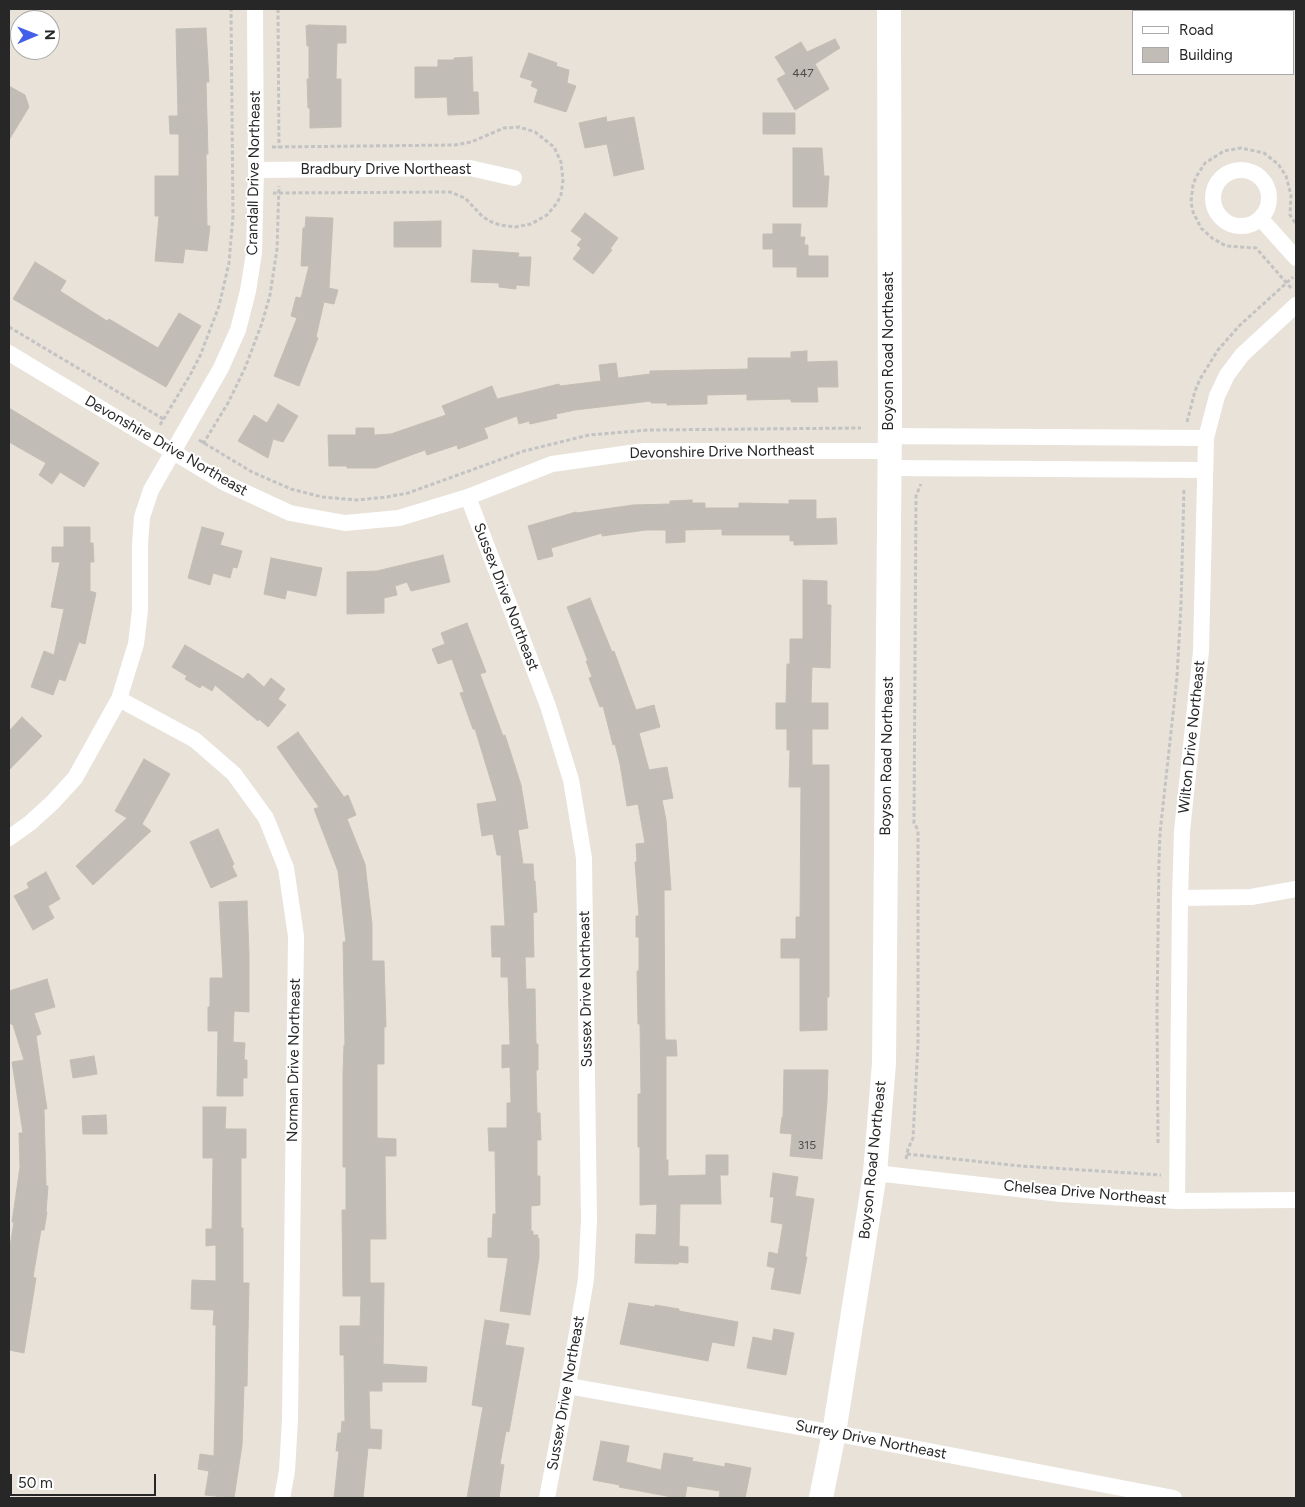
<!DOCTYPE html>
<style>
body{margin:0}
#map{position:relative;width:1305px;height:1507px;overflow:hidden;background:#e8e2d9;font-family:Figtree,sans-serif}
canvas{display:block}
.frame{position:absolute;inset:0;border:10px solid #272727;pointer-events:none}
.legend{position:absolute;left:1132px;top:10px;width:162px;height:65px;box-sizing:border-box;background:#fff;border:1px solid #a9a9a9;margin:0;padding:6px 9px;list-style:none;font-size:15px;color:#272727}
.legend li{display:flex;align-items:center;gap:10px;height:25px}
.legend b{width:25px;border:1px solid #a9a9a9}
.north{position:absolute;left:10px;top:10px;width:50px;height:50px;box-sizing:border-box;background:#fff;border:1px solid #a9a9a9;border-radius:50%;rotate:89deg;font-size:14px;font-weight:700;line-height:20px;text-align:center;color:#272727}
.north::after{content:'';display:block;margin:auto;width:18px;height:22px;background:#4460ea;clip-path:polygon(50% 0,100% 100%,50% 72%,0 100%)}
.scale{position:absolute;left:10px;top:1474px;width:146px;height:22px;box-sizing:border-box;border:2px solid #272727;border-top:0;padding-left:6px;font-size:15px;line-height:18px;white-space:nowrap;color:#272727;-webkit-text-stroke:4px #fff;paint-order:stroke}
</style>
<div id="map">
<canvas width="1305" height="1507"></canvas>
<div class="frame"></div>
<ul class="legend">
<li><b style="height:6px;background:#fff"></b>Road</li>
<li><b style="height:14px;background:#c1bcb5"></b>Building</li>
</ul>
<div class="north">N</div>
<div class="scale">50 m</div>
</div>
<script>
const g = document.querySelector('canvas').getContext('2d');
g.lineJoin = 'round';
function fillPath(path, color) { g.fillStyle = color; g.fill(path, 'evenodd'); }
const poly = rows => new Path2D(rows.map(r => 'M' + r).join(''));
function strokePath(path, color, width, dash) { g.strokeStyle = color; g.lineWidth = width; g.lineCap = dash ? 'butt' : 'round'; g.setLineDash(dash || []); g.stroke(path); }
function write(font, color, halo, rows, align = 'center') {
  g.font = font + ' Figtree,sans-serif'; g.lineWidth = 4; g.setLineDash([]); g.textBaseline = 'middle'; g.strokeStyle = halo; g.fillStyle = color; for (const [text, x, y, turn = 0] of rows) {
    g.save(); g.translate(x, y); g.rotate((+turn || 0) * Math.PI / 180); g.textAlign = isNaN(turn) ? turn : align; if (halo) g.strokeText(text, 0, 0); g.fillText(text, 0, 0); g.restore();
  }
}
const building = poly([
 [309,25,346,26,346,43,337,43,336,79,341,79,341,127,310,128,310,108,308,108,307,79,309,79,309,46,307,46,306,26,309,25],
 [206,28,209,82,206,82,208,154,206,154,207,226,210,226,207,251,185,249,183,263,155,261,159,216,155,216,155,176,179,176,179,134,170,134,169,116,178,116,176,29,206,28],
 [835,39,840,48,815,64,829,89,795,110,777,79,786,74,775,57,801,42,807,52,835,39],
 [529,53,557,63,556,66,569,70,567,83,576,86,566,112,534,102,538,89,531,86,533,81,520,77,529,53],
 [472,57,473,92,478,92,479,114,448,115,447,97,415,98,415,67,438,67,438,60,454,60,454,58,472,57],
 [9,86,25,95,29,107,9,140,9,86],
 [763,113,795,113,795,134,763,134,763,113],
 [606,117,607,122,634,117,644,169,614,176,607,144,585,148,579,123,606,117],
 [793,148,822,148,824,176,829,176,827,207,793,207,793,148],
 [585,213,618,238,610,249,612,250,593,274,573,259,581,248,577,245,582,239,571,231,585,213],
 [306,217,333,218,329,288,338,290,334,304,324,302,316,337,318,338,299,386,274,376,297,318,291,316,296,297,301,298,309,266,301,266,303,228,305,228,306,217],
 [441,221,441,247,394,247,394,222,441,221],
 [773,224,801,224,800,237,805,237,804,245,808,245,808,256,828,256,828,277,797,277,797,267,773,267,773,249,763,249,763,234,773,234,773,224],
 [473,250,519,253,518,257,531,257,529,286,516,285,516,289,499,287,499,283,471,282,473,250],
 [35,262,66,281,60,291,107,321,109,319,158,348,179,313,201,326,166,387,13,299,35,262],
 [807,351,807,362,837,361,838,387,817,387,818,402,791,402,791,399,747,400,747,394,707,395,707,404,667,405,667,403,651,403,651,401,575,410,556,414,557,418,530,424,529,421,519,424,517,416,484,428,488,438,458,449,457,445,427,455,425,450,376,468,347,468,347,466,329,466,328,435,356,435,356,428,374,428,374,435,391,434,446,415,442,406,492,386,497,399,559,384,560,386,601,381,599,365,616,363,618,378,650,374,650,371,748,369,748,358,791,358,791,352,807,351],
 [278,404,298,416,283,442,273,439,268,458,238,441,254,415,267,423,278,404],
 [9,408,99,463,84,487,60,472,52,484,39,475,46,463,9,442,9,408],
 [692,500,692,503,705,503,705,508,739,508,739,503,789,504,789,500,816,500,816,519,836,518,837,544,794,545,794,541,790,541,790,535,722,535,722,529,685,530,685,542,666,543,666,530,646,530,602,536,602,533,551,548,553,556,538,560,528,526,576,512,577,513,633,505,670,504,670,501,692,500],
 [64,527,90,527,90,543,93,543,94,562,90,562,90,591,96,593,85,644,79,642,65,681,59,679,53,695,31,687,44,651,54,655,64,609,51,607,60,562,52,562,52,547,64,547,64,527],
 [202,527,224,533,220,545,242,551,237,568,233,567,230,578,213,573,210,585,188,578,202,527],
 [443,555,450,582,411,591,407,582,395,586,397,595,384,598,384,613,347,614,347,572,377,571,443,555],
 [271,558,322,568,316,596,287,590,285,599,264,594,271,558],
 [803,580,827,581,827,605,831,605,830,668,812,667,811,703,828,703,828,729,812,729,812,765,829,765,829,997,827,997,827,1030,800,1031,800,958,781,958,781,939,796,939,796,917,800,917,801,787,789,787,790,750,787,750,787,729,776,729,776,703,786,703,787,664,790,664,790,639,803,639,803,580],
 [590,598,612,652,614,651,636,710,654,705,660,727,639,733,649,770,667,767,673,798,662,800,666,820,671,890,664,890,665,1038,666,1040,676,1040,677,1056,666,1056,666,1160,668,1160,668,1176,706,1175,706,1155,728,1155,728,1175,720,1175,721,1204,680,1204,679,1246,688,1247,688,1263,679,1262,678,1264,635,1263,636,1234,656,1235,657,1204,640,1205,640,1147,638,1147,638,1094,641,1094,640,1024,638,1024,637,971,639,971,639,937,636,937,636,916,639,916,635,862,637,862,636,844,645,843,638,804,627,806,620,764,615,744,613,745,603,706,600,707,589,678,592,677,586,661,588,661,567,607,590,598],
 [467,623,486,672,480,674,503,736,505,735,521,785,528,828,518,830,523,864,533,864,534,881,535,881,537,912,533,913,534,957,525,957,526,989,535,989,536,1044,538,1044,538,1070,536,1070,537,1113,540,1113,541,1140,537,1140,537,1176,540,1176,540,1205,531,1206,531,1231,533,1231,533,1235,538,1235,537,1238,539,1238,539,1257,530,1315,500,1311,508,1258,488,1257,488,1238,492,1238,493,1214,496,1214,495,1151,489,1151,488,1128,507,1128,507,1103,511,1103,510,1067,502,1068,502,1045,510,1045,508,977,501,977,501,957,492,957,491,926,505,926,501,855,497,855,493,834,482,836,477,804,497,801,475,729,473,729,460,693,464,692,452,659,438,664,432,649,445,644,441,633,467,623],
 [185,645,243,679,248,673,264,687,271,678,285,689,278,699,286,705,268,727,259,719,258,721,215,685,212,691,202,685,200,688,185,679,187,676,172,667,185,645],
 [22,717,42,736,9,770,9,731,22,717],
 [298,732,344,797,348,795,356,815,347,819,365,864,372,924,372,961,384,961,386,1027,384,1027,384,1064,377,1064,377,1138,396,1139,396,1156,385,1156,386,1239,370,1239,370,1283,384,1283,383,1364,427,1367,426,1382,382,1382,382,1391,369,1391,370,1429,382,1430,381,1449,368,1448,363,1498,334,1498,339,1451,336,1451,338,1433,341,1433,342,1421,345,1422,344,1355,340,1355,340,1326,360,1326,361,1296,343,1296,342,1210,346,1210,346,1167,343,1167,343,1072,344,1045,345,1045,343,942,346,942,338,871,314,809,319,807,277,747,298,732],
 [144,759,170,774,142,824,151,831,93,885,76,866,127,818,115,811,144,759],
 [218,829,234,864,232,866,237,876,211,888,190,842,218,829],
 [46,872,60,899,48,906,54,918,33,930,14,896,29,888,27,883,46,872],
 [247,901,249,954,249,1012,234,1011,233,1042,245,1043,244,1060,247,1060,247,1078,243,1078,243,1096,217,1096,218,1031,208,1031,208,1007,210,1007,210,978,223,978,219,902,247,901],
 [47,979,55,1007,34,1013,41,1034,36,1036,47,1109,44,1109,46,1186,48,1186,46,1212,47,1212,44,1230,41,1230,33,1277,36,1278,24,1353,9,1350,9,1252,14,1222,12,1222,20,1167,19,1133,23,1133,12,1062,24,1060,13,1025,9,1023,9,991,47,979],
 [94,1056,97,1074,73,1078,70,1060,94,1056],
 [784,1070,828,1070,827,1101,822,1159,790,1156,792,1134,780,1133,782,1117,783,1117,784,1070],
 [203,1107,226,1107,225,1129,246,1129,246,1158,241,1158,241,1228,243,1228,243,1283,249,1283,247,1386,244,1386,242,1445,234,1498,205,1495,209,1471,198,1469,200,1454,214,1456,215,1406,216,1325,213,1325,214,1310,191,1309,192,1280,216,1281,216,1245,206,1246,206,1229,212,1229,213,1158,203,1158,203,1107],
 [106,1115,107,1134,83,1134,82,1116,106,1115],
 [773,1173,798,1177,795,1196,814,1199,805,1257,807,1257,800,1294,771,1289,775,1268,767,1266,769,1252,778,1254,783,1224,771,1222,774,1197,770,1197,773,1173],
 [629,1303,655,1307,655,1305,679,1309,679,1311,738,1322,734,1346,712,1342,708,1361,620,1344,629,1303],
 [485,1320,509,1324,505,1345,524,1348,509,1432,506,1431,500,1464,504,1465,499,1498,467,1498,483,1407,472,1405,485,1320],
 [774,1329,794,1333,786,1375,747,1368,753,1337,772,1341,774,1329],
 [601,1441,629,1446,626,1462,661,1470,664,1453,693,1458,692,1461,725,1467,725,1463,751,1468,745,1498,719,1498,720,1491,687,1486,685,1498,677,1498,619,1487,620,1485,593,1480,601,1441]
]);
fillPath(building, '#c1bcb5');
strokePath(building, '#c3beb3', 1);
strokePath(poly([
 [278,9,279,148],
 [272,147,455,145,471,142,504,128,519,127,535,132,554,147,561,162,563,180,561,195,557,203,547,215,531,224,515,227,500,225,489,221,482,216,465,198,450,192,273,193],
 [1291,288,1256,248,1226,246,1212,238,1201,228,1193,212,1191,202,1193,185,1196,177,1205,163,1224,151,1241,148,1264,153,1278,164,1286,176,1291,195,1290,215,1296,224],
 [9,327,165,420],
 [1187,422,1195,391,1200,379,1218,350,1239,326,1293,277],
 [160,425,189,377,200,356,219,306,229,263,233,216,231,9],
 [199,440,252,472,291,489,322,497,357,500,387,497,408,493,524,451,589,435,648,430,861,428],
 [203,444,228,403,245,368,262,323,270,295,277,249,279,186],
 [1158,1143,1157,1012,1159,860,1160,833,1177,677,1181,605,1184,488],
 [907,1154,1021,1166,1161,1175],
 [906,1159,908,1149,913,1138,918,1043,918,830,914,823,916,496,921,484]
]), '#c3c3c3', 3, [4, 2.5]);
strokePath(poly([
 '1213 198a28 28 0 1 1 56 0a28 28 0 1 1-56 0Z',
 [256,170,470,168,514,178],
 [1261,219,1296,258],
 [9,353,223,482,290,513,345,523,399,518,468,497,552,464,644,451,889,451],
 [889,436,1206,438],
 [889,468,1205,470],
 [468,497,548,706,571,780,584,858,589,1220,586,1279,568,1386,547,1498],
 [119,699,195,740,234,774,266,818,286,868,296,936,290,1419,287,1471,282,1498],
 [9,838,30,823,52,803,75,778,119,699,136,644,140,610,140,544,142,517,151,490,221,368,238,330,248,291,254,253,256,170,255,9],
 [1180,898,1251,897,1296,889],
 [875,1173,1061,1194,1177,1201,1296,1200],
 [1177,1201,1180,898,1182,831,1201,651,1206,438,1217,396,1227,375,1242,355,1296,305],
 [568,1386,834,1433,1174,1498]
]), '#fff', 16);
strokePath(poly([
 [821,1498,834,1433,875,1173,884,1063,890,420,889,9]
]), '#fff', 24);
write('12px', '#4e4c4a', null, [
 ["447",803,73],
 ["315",807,1145]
]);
write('15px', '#272727', '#fff', [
 ["Bradbury Drive Northeast",386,170],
 ["Crandall Drive Northeast",254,173,-89],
 ["Boyson Road Northeast",889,351,-90],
 ["Devonshire Drive Northeast",166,446,30],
 ["Devonshire Drive Northeast",722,452,-1],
 ["Sussex Drive Northeast",506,597,69],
 ["Wilton Drive Northeast",1192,737,-84],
 ["Boyson Road Northeast",887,756,-89],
 ["Sussex Drive Northeast",586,989,-91],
 ["Norman Drive Northeast",294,1060,-89],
 ["Boyson Road Northeast",873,1160,-84],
 ["Chelsea Drive Northeast",1085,1193,5],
 ["Sussex Drive Northeast",566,1393,-80],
 ["Surrey Drive Northeast",871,1440,11]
]);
</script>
